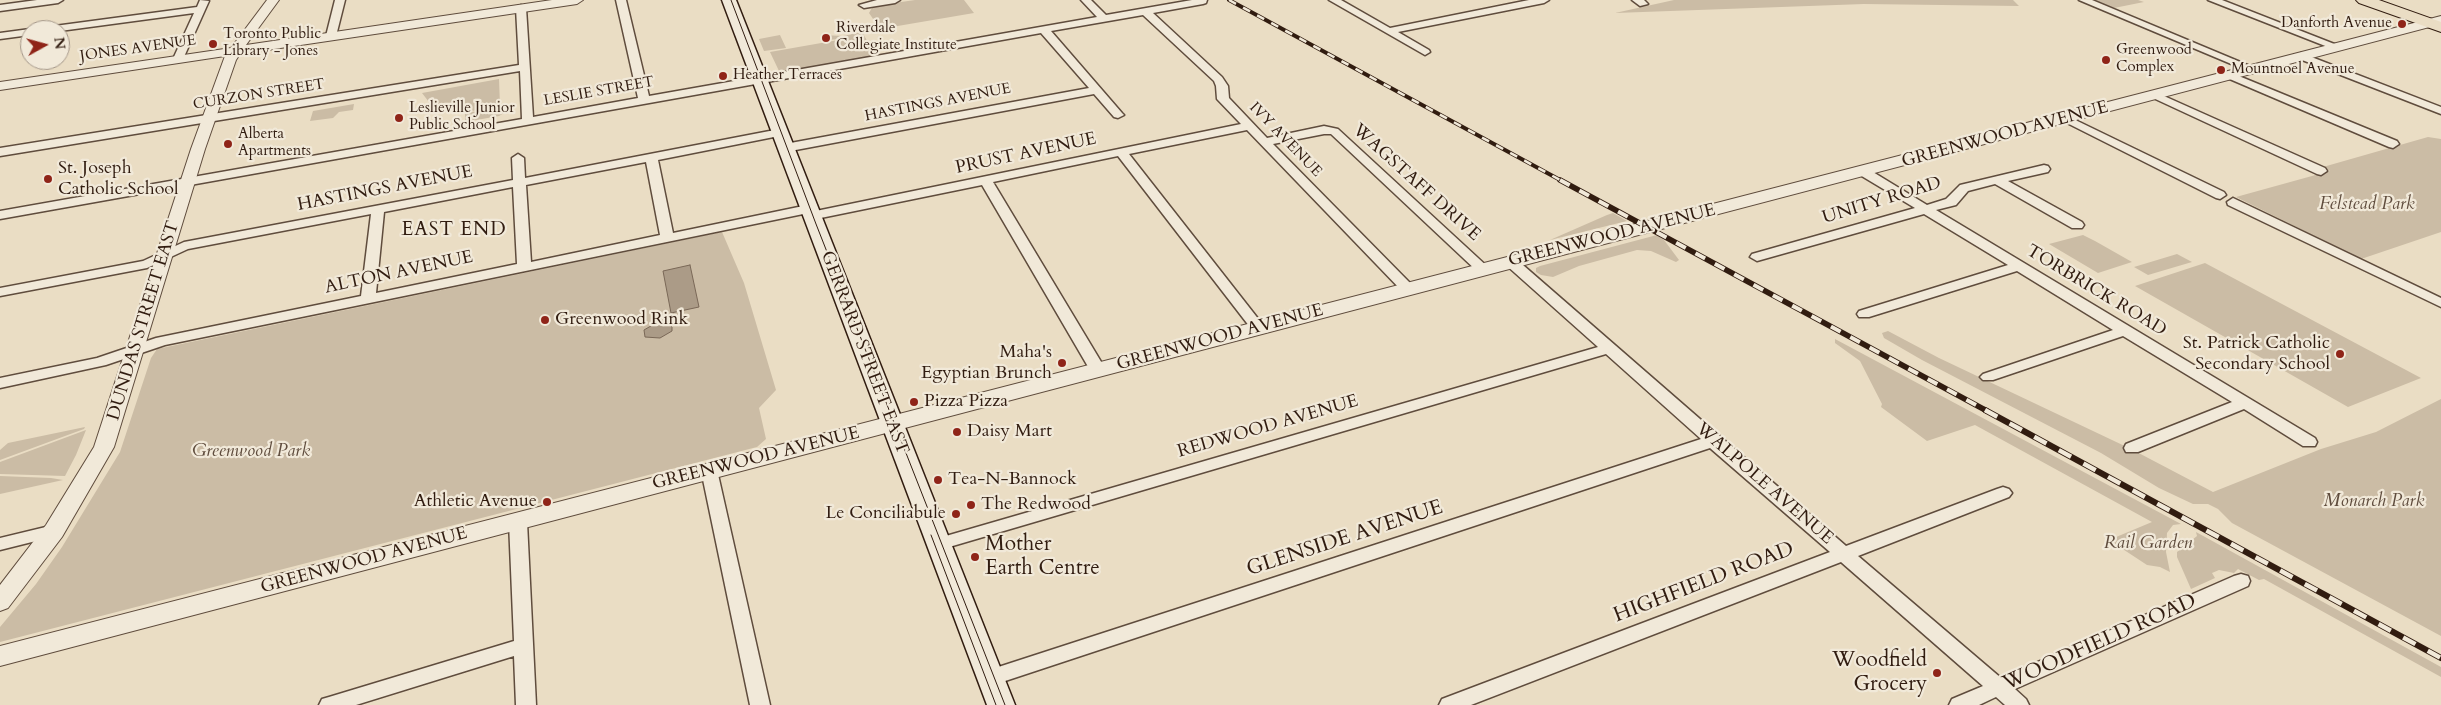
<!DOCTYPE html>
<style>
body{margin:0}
#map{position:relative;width:2441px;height:705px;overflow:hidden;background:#eaddc4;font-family:Cardo,serif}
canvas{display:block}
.north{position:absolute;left:20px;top:20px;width:50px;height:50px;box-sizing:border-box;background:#f1e9d9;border:1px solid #a49789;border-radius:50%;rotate:83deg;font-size:14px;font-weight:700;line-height:20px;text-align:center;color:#311c10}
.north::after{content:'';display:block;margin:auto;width:18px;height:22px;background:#8f2418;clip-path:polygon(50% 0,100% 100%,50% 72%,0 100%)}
</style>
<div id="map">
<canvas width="2441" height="705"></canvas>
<div class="north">N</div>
</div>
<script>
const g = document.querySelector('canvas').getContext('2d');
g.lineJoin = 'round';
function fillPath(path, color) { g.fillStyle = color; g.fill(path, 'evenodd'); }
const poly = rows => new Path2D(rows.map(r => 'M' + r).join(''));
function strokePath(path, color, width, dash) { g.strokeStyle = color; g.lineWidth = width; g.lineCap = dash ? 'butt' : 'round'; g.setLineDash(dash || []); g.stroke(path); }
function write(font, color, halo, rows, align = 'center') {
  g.font = font + ' Cardo,serif'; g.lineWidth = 4.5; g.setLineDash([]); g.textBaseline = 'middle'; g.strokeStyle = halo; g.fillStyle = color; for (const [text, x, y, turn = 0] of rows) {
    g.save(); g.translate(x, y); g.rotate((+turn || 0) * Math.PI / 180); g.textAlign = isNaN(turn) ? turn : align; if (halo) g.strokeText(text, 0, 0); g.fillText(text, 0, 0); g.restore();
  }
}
fillPath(poly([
 [915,0,964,0,974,13,880,29,869,13,873,6],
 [1674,0,2013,0,2019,6,1864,4,1615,13],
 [2094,0,2138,0,2144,2,2114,8],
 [862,32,875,54,874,56,777,74,779,71,770,52,844,39,824,40,822,35,843,36],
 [780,35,786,48,764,51,759,39],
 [499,79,500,106,461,113,432,106,422,93],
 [354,104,353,110,339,112,333,118,310,121,313,111],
 [497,108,503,109,504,113,499,116,465,122,465,113],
 [2428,137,2441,139,2441,232,2361,259,2236,197,2330,171,2323,167],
 [1613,213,1627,221,1550,240,1607,215],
 [722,232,744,283,776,390,759,408,766,439,757,447,0,642,0,627,36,584,62,547,120,452,151,358,157,349],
 [1657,235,1664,240,1679,260,1676,262,1651,251,1637,250,1579,266,1553,277,1541,275,1536,272,1536,268,1540,266],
 [2083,235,2095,241,2132,262,2098,273,2049,244],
 [2177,254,2192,262,2148,275,2134,267],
 [2205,263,2421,378,2348,407,2135,286],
 [1888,331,1939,358,2131,449,2213,492,2321,449,2376,432,2441,399,2441,636,2232,523,2218,509,2208,504,2193,504,2159,488,2101,453,1922,360,1884,338,1882,333],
 [1835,339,2181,524,2173,525,2167,533,2166,552,2170,572,2160,567,2147,565,2109,540,2152,522,1975,425,1927,441,1881,407,1882,404,1860,361,1835,343],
 [85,427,84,429,0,460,0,450,8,443],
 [86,430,76,455,65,476,0,474,0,462],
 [0,476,51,478,63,480,0,494],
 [2196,532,2441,667,2441,677,2264,579,2259,580,2238,569,2234,573,2219,570,2212,573,2215,578,2191,589,2177,557,2177,552,2197,536]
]), '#cbbca5');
const water = poly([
 [690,265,699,307,671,313,663,271,690,265],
 [656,323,668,323,672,327,672,331,660,338,645,337,644,330,656,323]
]);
fillPath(water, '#ab9b87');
strokePath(water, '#7a6857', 1);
const minor = poly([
 [37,0,63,0,58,3,0,11,0,5,37,0],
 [200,0,209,1,183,59,178,62,173,59,194,13,60,31,42,30,47,27,197,7,200,0],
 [335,0,345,0,336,36,331,39,326,36,335,0],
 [616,0,626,0,649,96,1097,17,1081,0,1091,0,1106,15,1192,0,1207,0,1206,3,1203,4,1153,13,1222,77,1228,86,1229,98,1267,138,1324,126,1338,129,1490,269,1483,273,1478,272,1331,134,1324,134,1273,144,1413,286,1415,289,1413,292,1403,292,1247,130,1129,154,1263,325,1265,328,1258,332,1253,331,1118,156,993,182,1106,370,1098,375,1090,370,982,185,811,220,805,216,811,212,1241,124,1217,99,1216,86,1214,81,1143,15,1051,31,1122,113,1124,115,1118,118,1114,117,1094,94,785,152,779,148,785,144,1089,88,1041,33,0,219,0,211,522,119,520,71,0,156,0,148,519,65,516,8,521,5,526,8,533,117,638,98,616,0],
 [877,0,900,0,895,3,864,8,859,5,877,0],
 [1329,0,1341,0,1390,28,1529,0,1549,0,1544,3,1398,32,1429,50,1430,52,1425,55,1329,0],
 [1632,0,1644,0,1648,4,1640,6,1632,0],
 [2079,0,2092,0,2257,69,2252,72,2248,71,2079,0],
 [2208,0,2222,0,2342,47,2337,50,2333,49,2208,0],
 [30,29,34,30,30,30,30,35,0,39,0,33,30,29],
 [2301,53,2441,107,2441,114,2297,58,2296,56,2301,53],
 [2229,72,2397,141,2399,144,2393,148,2389,147,2225,77,2224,75,2229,72],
 [2155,92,2325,168,2327,171,2321,175,2317,174,2151,97,2151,93,2155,92],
 [2065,115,2224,192,2226,195,2220,199,2216,198,2061,120,2061,116,2065,115],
 [780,129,784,131,786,133,784,135,658,160,673,233,808,205,813,206,814,209,813,212,165,345,106,365,0,388,0,378,97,358,156,338,361,296,371,214,188,249,147,268,0,296,0,288,143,261,184,242,513,180,512,158,518,154,524,158,525,178,780,129],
 [646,162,660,235,531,262,526,185,646,162],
 [513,187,517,264,376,293,384,212,513,187],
 [2044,165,2048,166,2050,169,2048,172,2008,181,2082,222,2084,225,2082,228,2072,228,1995,184,1968,191,1956,205,1936,210,2315,438,2317,442,2315,446,2303,446,2244,409,2138,452,2126,452,2124,448,2126,444,2232,402,2123,336,1993,380,1983,380,1980,377,1983,374,2113,330,2017,271,1869,317,1859,317,1857,314,1859,311,2008,265,1924,214,1757,261,1750,257,1752,254,1915,208,1860,175,1858,172,1860,169,1868,169,1927,205,1946,199,1960,185,2044,165],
 [2233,198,2441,298,2441,307,2228,205,2227,202,2233,198],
 [1511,258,1516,259,1846,546,1997,489,2003,487,2009,489,2012,493,2009,497,1858,556,2001,678,2234,576,2241,574,2248,576,2250,581,2248,586,2015,689,2026,699,2029,705,2005,705,1996,697,1979,705,1949,705,1952,699,1983,686,1841,562,1471,705,1439,705,1442,699,1830,552,1710,448,990,686,983,684,980,678,983,672,1701,439,1606,354,939,550,933,549,930,544,933,539,939,538,1598,347,1506,265,1504,262,1506,259,1511,258],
 [709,464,715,466,717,470,770,705,750,705,701,470,703,466,709,464],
 [518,516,524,518,527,522,536,705,516,705,514,656,356,705,319,705,322,699,329,697,514,641,509,522,512,518,518,516],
 [54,525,60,527,63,531,60,535,0,550,0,538,54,525]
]);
const tertiary = poly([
 [267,0,279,0,246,45,552,0,583,0,577,4,240,54,236,60,205,149,114,447,62,537,8,608,0,611,0,585,46,525,94,447,191,149,225,56,0,90,0,82,231,48,267,0],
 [2441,16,2441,24,0,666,0,646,2441,16]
]);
const secondary = poly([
 [722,0,736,0,1015,705,987,705,722,0]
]);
const primary = poly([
 [2356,0,2379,0,2441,22,2441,32,2359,3,2356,0]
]);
strokePath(minor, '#5f4c3d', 3);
strokePath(tertiary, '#5f4c3d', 2);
strokePath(secondary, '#311c10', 3);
strokePath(primary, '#311c10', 2);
fillPath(minor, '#f1e9d9');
fillPath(tertiary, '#f1e9d9');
fillPath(secondary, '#f1e9d9');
fillPath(primary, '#eaddc4');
strokePath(poly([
 [731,0,816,224,1005,705],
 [931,535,996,705]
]), '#311c10', 1);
const railFar2 = poly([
 [1229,0,1562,181]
]);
const railFar1 = poly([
 [1560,180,1987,411]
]);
const rail = poly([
 [1985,410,2441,658]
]);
strokePath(railFar2, '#311c10', 4);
strokePath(railFar1, '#311c10', 5.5);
strokePath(rail, '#311c10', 6);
strokePath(railFar2, '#f1e9d9', 2.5, [8]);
strokePath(railFar1, '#f1e9d9', 4, [11]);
strokePath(rail, '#f1e9d9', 4.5, [14]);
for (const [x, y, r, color] of [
 [2402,24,5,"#8f2418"],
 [826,38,5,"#8f2418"],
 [213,44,5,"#8f2418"],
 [2106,60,5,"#8f2418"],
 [2221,70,5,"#8f2418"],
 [723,76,5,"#8f2418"],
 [399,118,5,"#8f2418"],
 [228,144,5,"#8f2418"],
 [48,179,5,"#8f2418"],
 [545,320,5,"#8f2418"],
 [2340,354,5,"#8f2418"],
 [1062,363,5,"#8f2418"],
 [914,402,5,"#8f2418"],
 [957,432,5,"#8f2418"],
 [938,480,5,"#8f2418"],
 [547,502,5,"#8f2418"],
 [971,505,5,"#8f2418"],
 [956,514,5,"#8f2418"],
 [975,557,5,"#8f2418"],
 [1937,673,5,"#8f2418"]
]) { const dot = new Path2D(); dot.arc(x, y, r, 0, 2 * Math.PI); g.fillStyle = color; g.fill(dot); strokePath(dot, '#f1e9d9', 2); }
write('15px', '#311c10', '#f1e9d9', [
 ["Danforth Avenue",2392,24,"right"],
 ["Riverdale",836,29],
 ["Collegiate Institute",836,46],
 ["Toronto Public",223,35],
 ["Library - Jones",223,52],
 ["Greenwood",2116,51],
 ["Complex",2116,68],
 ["Mountnoel Avenue",2231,70],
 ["Heather Terraces",733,76],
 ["Leslieville Junior",409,109],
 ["Public School",409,126],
 ["Alberta",238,135],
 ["Apartments",238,152]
], 'left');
write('15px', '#311c10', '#f1e9d9', [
 ["JONES AVENUE",138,49,-8],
 ["LESLIE STREET",599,92,-10],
 ["CURZON STREET",259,95,-9],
 ["HASTINGS AVENUE",938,103,-11],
 ["IVY AVENUE",1285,140,46]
]);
write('18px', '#311c10', '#f1e9d9', [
 ["GREENWOOD AVENUE",2005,135,-15],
 ["PRUST AVENUE",1026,154,-12],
 ["WAGSTAFF DRIVE",1416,183,42],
 ["HASTINGS AVENUE",385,189,-11],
 ["UNITY ROAD",1882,201,-17],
 ["GREENWOOD AVENUE",1612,236,-14],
 ["ALTON AVENUE",399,273,-12],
 ["TORBRICK ROAD",2096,291,31],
 ["DUNDAS STREET EAST",144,321,-73],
 ["GREENWOOD AVENUE",1220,338,-15],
 ["GERRARD STREET EAST",864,353,69],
 ["REDWOOD AVENUE",1268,427,-16],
 ["GREENWOOD AVENUE",756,459,-14],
 ["WALPOLE AVENUE",1764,484,41],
 ["GREENWOOD AVENUE",364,561,-15]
]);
write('18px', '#311c10', '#f1e9d9', [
 ["St. Joseph",58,169],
 ["Catholic School",58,190],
 ["Greenwood Rink",555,320],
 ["St. Patrick Catholic",2330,344,"right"],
 ["Secondary School",2330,365,"right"],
 ["Maha's",1052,353,"right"],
 ["Egyptian Brunch",1052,374,"right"],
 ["Pizza Pizza",924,402],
 ["Daisy Mart",967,432],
 ["Tea-N-Bannock",948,480],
 ["Athletic Avenue",537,502,"right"],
 ["The Redwood",981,505],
 ["Le Conciliabule",946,514,"right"]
], 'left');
write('italic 18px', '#5f4c3d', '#f1e9d9', [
 ["Felstead Park",2367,205],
 ["Greenwood Park",251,452],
 ["Monarch Park",2374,502],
 ["Rail Garden",2148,544]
]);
g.letterSpacing = '1px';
write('19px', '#311c10', '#f1e9d9', [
 ["EAST END",454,231]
]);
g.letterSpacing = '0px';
write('21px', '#311c10', '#f1e9d9', [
 ["GLENSIDE AVENUE",1345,539,-18],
 ["HIGHFIELD ROAD",1704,583,-21],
 ["WOODFIELD ROAD",2100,643,-24]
]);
write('21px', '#311c10', '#f1e9d9', [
 ["Mother",985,545],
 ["Earth Centre",985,569],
 ["Woodfield",1927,661,"right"],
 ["Grocery",1927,685,"right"]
], 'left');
</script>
